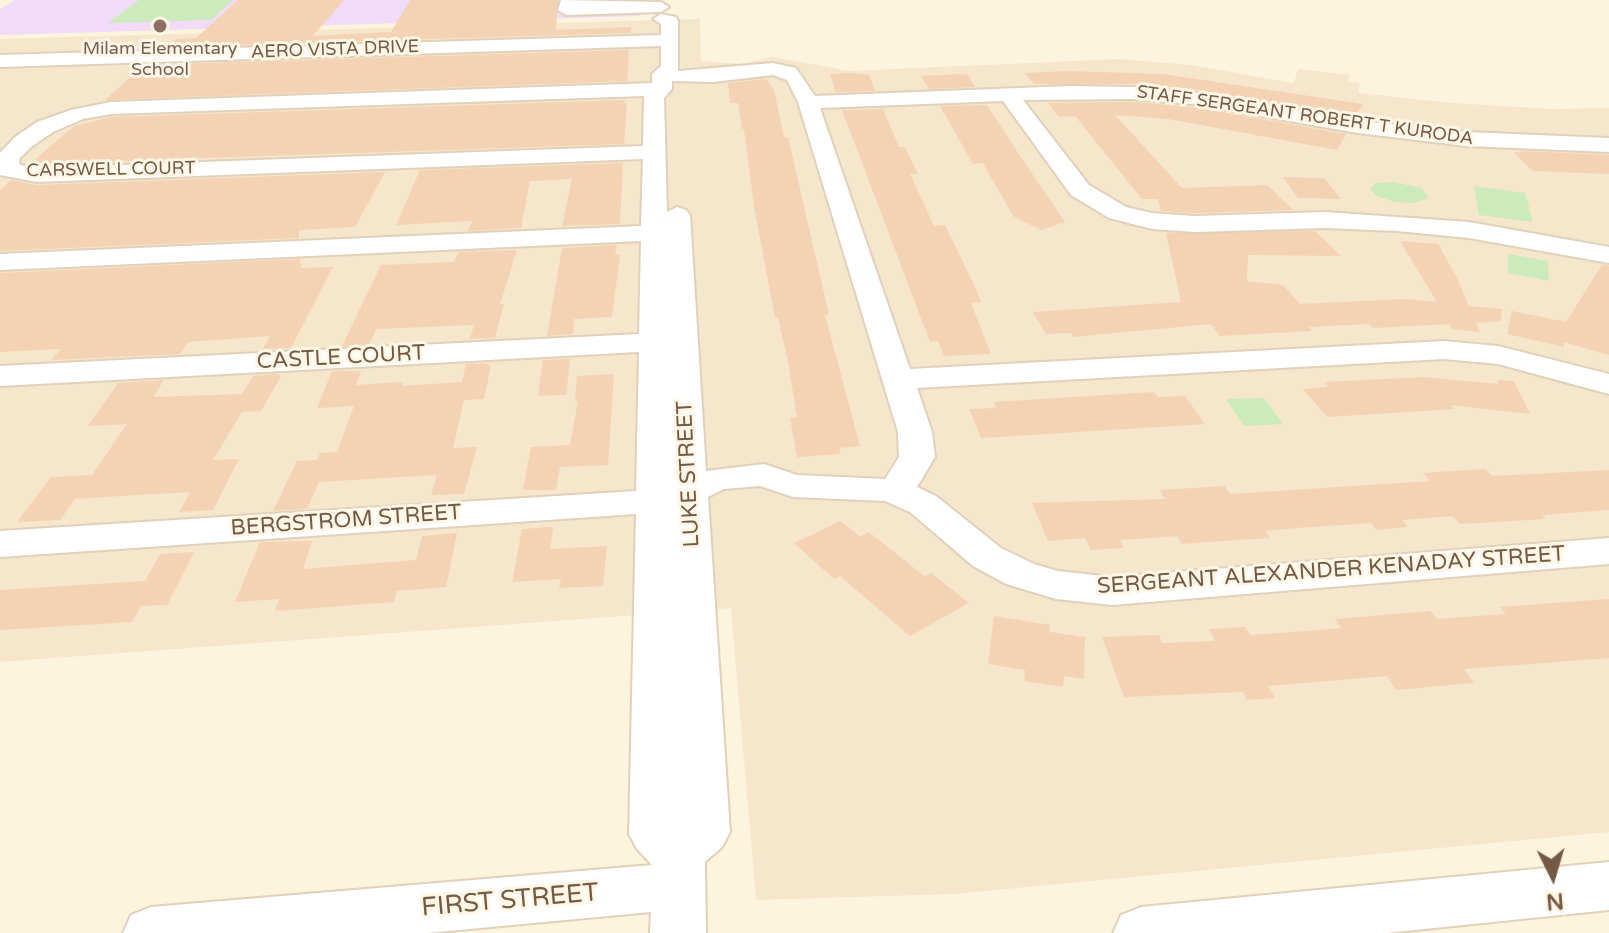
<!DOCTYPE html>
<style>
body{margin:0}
#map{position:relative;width:1609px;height:933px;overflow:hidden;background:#fdf4de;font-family:"Varela Round",sans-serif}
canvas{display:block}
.north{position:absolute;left:1513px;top:837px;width:80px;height:80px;-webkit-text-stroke:6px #fff7e5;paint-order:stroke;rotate:175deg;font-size:22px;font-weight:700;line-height:32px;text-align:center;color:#745a45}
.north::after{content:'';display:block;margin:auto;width:28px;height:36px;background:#745a45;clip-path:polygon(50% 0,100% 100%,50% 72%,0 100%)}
</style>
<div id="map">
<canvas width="1609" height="933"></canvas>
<div class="north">N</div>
</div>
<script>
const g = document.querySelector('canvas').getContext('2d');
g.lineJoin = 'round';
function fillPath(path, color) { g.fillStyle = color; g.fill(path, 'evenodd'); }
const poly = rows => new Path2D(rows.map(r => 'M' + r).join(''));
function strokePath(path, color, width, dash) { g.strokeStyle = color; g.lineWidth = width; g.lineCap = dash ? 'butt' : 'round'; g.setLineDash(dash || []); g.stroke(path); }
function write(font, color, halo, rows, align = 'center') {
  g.font = font + ' "Varela Round",sans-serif'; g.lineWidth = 6; g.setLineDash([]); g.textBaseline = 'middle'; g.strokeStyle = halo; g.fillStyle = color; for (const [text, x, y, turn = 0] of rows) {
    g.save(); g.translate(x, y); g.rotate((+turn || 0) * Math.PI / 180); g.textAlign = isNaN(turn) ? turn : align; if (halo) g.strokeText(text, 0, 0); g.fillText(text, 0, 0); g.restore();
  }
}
fillPath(poly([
 [700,19,701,61,742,64,772,57,850,71,1119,59,1191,65,1294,83,1298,69,1350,75,1348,81,1360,83,1358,93,1452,103,1553,109,1609,108,1609,832,953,894,756,900,731,608,0,662,0,39]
]), '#f5e6cc');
fillPath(poly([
 [15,0,640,0,639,16,0,35,0,9]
]), '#f1dbf9');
fillPath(poly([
 [139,0,233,0,211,20,108,23],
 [1393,182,1421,188,1429,198,1414,203,1395,202,1377,196,1370,189,1376,183],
 [1474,186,1525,193,1533,222,1479,215],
 [1508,254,1548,261,1549,281,1508,273],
 [1264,398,1283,424,1244,426,1226,399]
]), '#cbebbc');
fillPath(poly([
 [238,0,344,0,313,36,391,32,410,0,558,0,556,30,631,27,631,33,166,47,176,39,196,38],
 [629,50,627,81,105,100,144,65],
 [1067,71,1163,74,1363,104,1355,117,1193,89,1132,84,1034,84,1025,73],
 [851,73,869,75,875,91,836,92,830,74],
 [963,74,968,75,975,87,929,89,921,76],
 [766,79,774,90,784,137,788,137,829,315,825,315,860,446,839,448,841,454,797,457,790,418,797,417,788,362,778,318,775,318,754,206,744,129,742,129,738,103,730,103,728,83],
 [625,100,624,103,627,103,624,144,30,164,74,126,111,117],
 [1132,102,1192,107,1346,134,1337,150,1168,119,1115,115,1182,188,1267,185,1293,210,1195,213,1161,211,1158,199,1142,199,1075,116,1059,117,1048,103],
 [987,105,1020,156,1065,222,1041,230,1013,216,983,163,973,164,940,106],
 [883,109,899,147,905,147,918,174,910,174,934,226,945,225,975,287,981,302,971,303,991,354,944,356,938,341,930,342,842,110],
 [1523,151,1609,155,1609,174,1533,171,1514,153],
 [623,163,620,224,562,226,572,179,530,181,521,228,468,231,472,221,396,225,420,170],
 [385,172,355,227,299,230,299,238,0,251,0,190,11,180,37,185],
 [1283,177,1324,178,1341,199,1298,198],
 [1315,231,1341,256,1248,255,1247,281,1283,285,1300,304,1406,299,1437,302,1400,241,1438,244,1456,276,1469,306,1502,309,1501,321,1476,323,1480,332,1452,329,1450,324,1373,328,1369,324,1309,327,1312,331,1220,336,1211,324,1073,337,1071,333,1046,334,1033,312,1181,302,1166,233],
 [617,245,615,255,620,255,612,317,574,319,573,334,547,336,562,248],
 [517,250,500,304,504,304,495,338,470,339,474,325,376,329,369,345,342,346,381,265,454,262,459,252],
 [300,259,301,268,333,267,291,348,263,349,270,336,188,342,180,354,51,360,61,349,0,352,0,273],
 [1602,265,1609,266,1609,355,1564,342,1564,347,1507,334,1512,311,1566,322],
 [570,359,566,395,538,396,543,360],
 [489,363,488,366,491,366,484,399,464,400,453,448,477,447,464,494,431,495,437,475,319,482,307,509,273,511,297,461,317,460,320,453,337,452,354,406,317,408,332,371,361,371,356,385,403,382,402,386,462,382,466,364],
 [277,374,281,376,261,411,242,412,213,460,239,459,213,510,179,512,190,492,121,496,75,499,60,520,17,522,51,477,92,475,127,424,88,426,118,383,164,380,153,397,242,394,253,376],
 [614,374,608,465,560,467,556,490,523,490,531,447,570,445,578,401,575,401,577,376],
 [1423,377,1498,384,1498,380,1514,381,1530,414,1450,405,1455,409,1327,417,1303,389,1329,387,1324,382],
 [1154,392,1158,397,1185,396,1205,424,981,438,969,409,996,408,994,402],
 [1485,469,1493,476,1609,470,1609,510,1542,515,1546,519,1460,524,1453,516,1402,520,1408,527,1376,530,1371,523,1296,528,1265,531,1270,538,1236,540,1182,544,1177,536,1120,540,1124,548,1091,550,1085,538,1048,541,1032,503,1165,499,1160,490,1225,486,1230,494,1430,481,1423,473],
 [841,521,860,537,869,532,924,576,931,573,969,603,910,636,840,576,834,579,794,543],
 [550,527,553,528,550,549,607,546,603,586,559,588,561,579,512,582,522,529],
 [457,533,446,587,397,591,394,602,275,611,279,599,235,602,260,542,312,541,303,569,416,560,422,536],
 [194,552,167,605,141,606,132,622,0,630,0,590,145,581,160,554],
 [1609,599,1609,658,1464,669,1474,683,1396,690,1387,676,1268,686,1275,698,1247,700,1243,692,1124,697,1102,637,1159,635,1162,643,1215,641,1209,629,1245,627,1250,635,1308,631,1341,628,1335,619,1430,611,1437,619,1506,614,1500,607],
 [994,616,1050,625,1050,632,1085,637,1084,679,1064,676,1063,687,1024,681,1025,670,988,664]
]), '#f4d3b4');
const minor = poly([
 [561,0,661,2,669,7,661,12,566,15,558,10,561,0],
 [661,14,676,17,678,21,678,71,773,63,796,68,815,96,1070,86,1132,87,1192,92,1358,121,1467,132,1609,138,1609,152,1467,146,1358,133,1192,104,1132,99,1023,100,1089,185,1126,207,1152,213,1195,216,1325,212,1469,222,1609,247,1609,263,1469,238,1397,231,1325,228,1195,232,1152,229,1109,218,1071,195,1003,101,820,108,910,369,1444,341,1498,346,1609,374,1609,394,1498,364,1444,359,917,388,932,432,935,457,917,487,936,496,1001,548,1034,564,1058,571,1112,577,1609,538,1609,564,1112,605,1056,599,1006,584,973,566,910,512,885,501,793,497,760,486,724,489,708,497,730,832,722,847,705,862,706,933,650,933,651,912,427,933,123,933,131,915,151,907,652,865,637,849,629,834,636,514,0,557,0,531,636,491,639,352,0,386,0,366,639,334,641,241,0,270,0,254,641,226,643,159,37,182,0,175,0,153,15,137,37,122,71,110,111,102,652,83,652,74,661,66,661,46,0,67,0,55,661,35,661,24,653,19,661,14],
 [773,75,787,80,798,102,898,432,899,457,885,479,797,475,764,464,706,471,690,215,686,210,677,207,667,212,664,98,672,89,672,81,713,82,773,75],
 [644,96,643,146,37,168,20,165,19,159,31,147,53,132,83,119,111,114,644,96],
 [1609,862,1609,910,1386,933,1113,933,1121,915,1141,907,1609,862]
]);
strokePath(minor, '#e1d0ba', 4);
fillPath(minor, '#fff');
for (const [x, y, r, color] of [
 [160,26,8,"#8d6e63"]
]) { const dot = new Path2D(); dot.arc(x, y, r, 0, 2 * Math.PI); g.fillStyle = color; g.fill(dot); strokePath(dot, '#fff7e5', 3); }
write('18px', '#785e54', '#fff7e5', [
 ["Milam Elementary",160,49],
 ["School",160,70]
]);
write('18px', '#745a45', '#fff7e5', [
 ["AERO VISTA DRIVE",335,50,-2],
 ["STAFF SERGEANT ROBERT T KURODA",1305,116,8],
 ["CARSWELL COURT",111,170,-1]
]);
write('22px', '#745a45', '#fff7e5', [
 ["CASTLE COURT",341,358,-3],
 ["LUKE STREET",689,474,-93],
 ["BERGSTROM STREET",346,521,-4],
 ["SERGEANT ALEXANDER KENADAY STREET",1331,571,-4]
]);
write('26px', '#745a45', '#fff7e5', [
 ["FIRST STREET",510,901,-5]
]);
</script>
